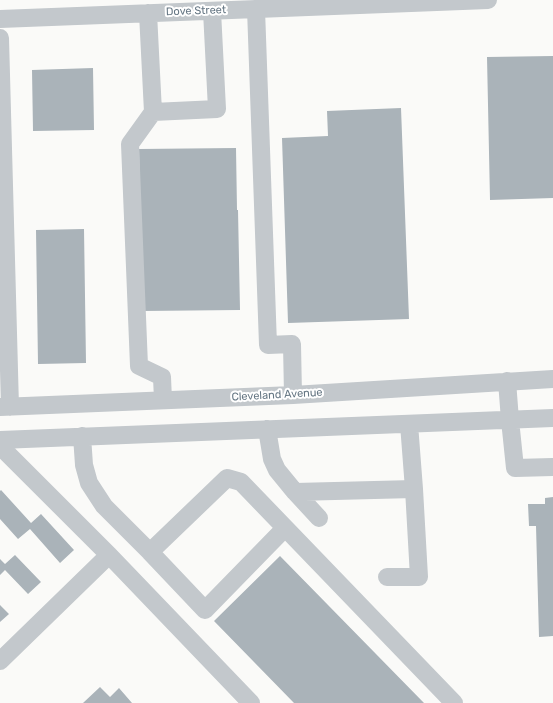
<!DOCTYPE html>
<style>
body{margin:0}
canvas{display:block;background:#fafaf8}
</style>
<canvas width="553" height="703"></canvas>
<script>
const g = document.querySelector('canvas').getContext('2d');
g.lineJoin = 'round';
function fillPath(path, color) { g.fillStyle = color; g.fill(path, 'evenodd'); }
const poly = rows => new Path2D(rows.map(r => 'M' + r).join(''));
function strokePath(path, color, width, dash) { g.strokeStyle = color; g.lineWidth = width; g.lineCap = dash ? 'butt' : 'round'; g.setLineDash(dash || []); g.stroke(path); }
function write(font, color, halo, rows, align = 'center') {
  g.font = font + ' Rubik,sans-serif'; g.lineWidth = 4; g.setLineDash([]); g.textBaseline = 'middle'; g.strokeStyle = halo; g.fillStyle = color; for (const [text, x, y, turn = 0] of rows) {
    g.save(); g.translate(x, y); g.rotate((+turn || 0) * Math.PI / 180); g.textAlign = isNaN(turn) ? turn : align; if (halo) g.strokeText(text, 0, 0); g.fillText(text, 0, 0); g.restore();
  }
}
fillPath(poly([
 [553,56,553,198,490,200,487,57],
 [93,68,94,130,33,131,32,70],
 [401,108,409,319,288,323,282,138,328,136,327,111],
 [236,148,237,210,238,210,240,310,142,311,139,149],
 [84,229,86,363,38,364,36,230],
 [1,490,31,523,41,514,74,550,60,563,30,529,18,539,0,519,0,491],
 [553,497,553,636,539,637,536,526,529,526,528,504,545,504,545,498],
 [15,555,41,582,28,594,5,570,0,575,0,559,5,564],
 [280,556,424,703,294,703,214,621],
 [0,605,9,614,0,622],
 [100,687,110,697,119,688,132,703,83,703]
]), '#aab3b9');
strokePath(poly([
 [256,9,268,345,292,344,293,395],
 [148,13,153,112,130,144,139,366,162,377,163,400],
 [0,19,488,0],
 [0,38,10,407],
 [153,112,217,109,212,11],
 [507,381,510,420,515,468,553,467],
 [0,407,293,395,553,379],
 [267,429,272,459,277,470,295,492,319,518],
 [82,436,84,465,89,483,104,506,150,552,227,478,241,482,454,703],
 [0,440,553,418],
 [0,446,109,555,251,703],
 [295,492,414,489,409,424],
 [150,552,205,610,285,528],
 [387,577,419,577,414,489],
 [0,661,109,555]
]), '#c3c8cc', 18);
write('11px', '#657683', '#fff', [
 ["Dove Street",196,11,-2],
 ["Cleveland Avenue",277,395,-3]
]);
</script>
